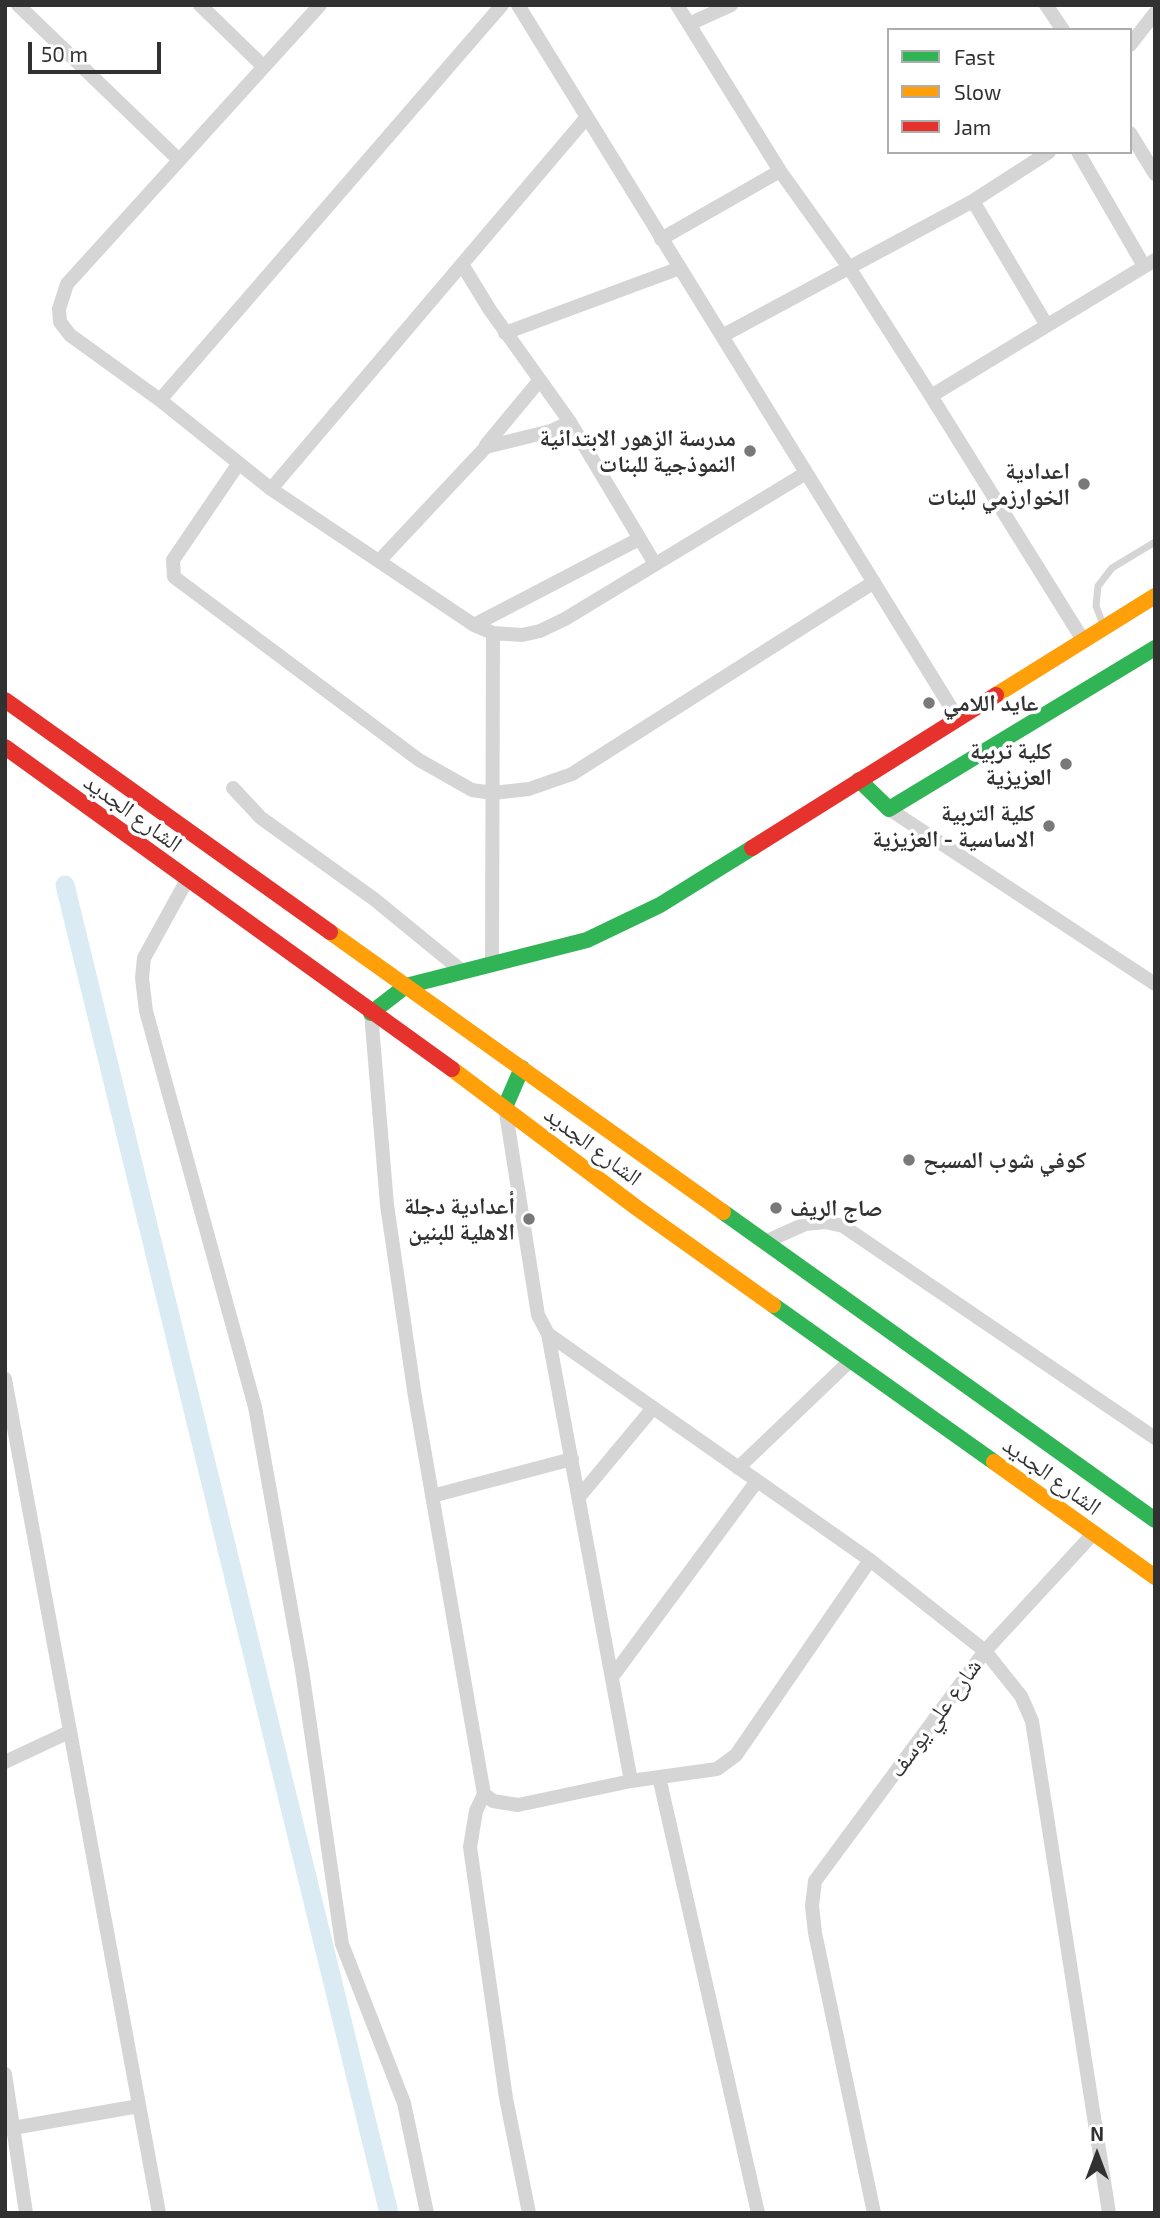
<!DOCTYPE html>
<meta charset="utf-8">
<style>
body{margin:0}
#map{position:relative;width:1160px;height:2218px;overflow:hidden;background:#fff;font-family:"Exo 2",sans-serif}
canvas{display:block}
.frame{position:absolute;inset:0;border:7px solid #313131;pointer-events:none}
.legend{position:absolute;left:887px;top:28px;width:245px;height:126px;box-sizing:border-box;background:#fff;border:2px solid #adadad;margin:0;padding:9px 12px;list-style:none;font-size:21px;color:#313131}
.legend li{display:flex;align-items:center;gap:14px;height:35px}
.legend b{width:35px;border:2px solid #adadad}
.north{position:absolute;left:1062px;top:2120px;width:70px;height:70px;-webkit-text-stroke:5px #fff;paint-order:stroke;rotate:0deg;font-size:19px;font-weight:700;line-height:28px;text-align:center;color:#313131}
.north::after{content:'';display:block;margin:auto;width:24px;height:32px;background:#313131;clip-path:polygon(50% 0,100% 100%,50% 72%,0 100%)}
.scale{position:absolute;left:28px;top:42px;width:133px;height:32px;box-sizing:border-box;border:4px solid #313131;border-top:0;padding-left:9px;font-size:21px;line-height:24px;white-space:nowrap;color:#313131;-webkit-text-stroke:5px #fff;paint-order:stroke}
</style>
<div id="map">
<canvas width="1160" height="2218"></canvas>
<div class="frame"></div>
<ul class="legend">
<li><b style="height:9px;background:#30b455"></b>Fast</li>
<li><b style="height:9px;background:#ff9f0a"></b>Slow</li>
<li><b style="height:9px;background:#e5322d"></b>Jam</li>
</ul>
<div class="north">N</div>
<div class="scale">50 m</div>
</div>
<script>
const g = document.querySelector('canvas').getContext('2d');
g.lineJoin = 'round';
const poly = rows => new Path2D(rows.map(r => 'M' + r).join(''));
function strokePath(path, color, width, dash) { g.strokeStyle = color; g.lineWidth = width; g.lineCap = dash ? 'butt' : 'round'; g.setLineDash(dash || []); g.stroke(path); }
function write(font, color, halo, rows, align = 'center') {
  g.font = font + ' "Exo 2","Noto Naskh Arabic",sans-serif'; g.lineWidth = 7; g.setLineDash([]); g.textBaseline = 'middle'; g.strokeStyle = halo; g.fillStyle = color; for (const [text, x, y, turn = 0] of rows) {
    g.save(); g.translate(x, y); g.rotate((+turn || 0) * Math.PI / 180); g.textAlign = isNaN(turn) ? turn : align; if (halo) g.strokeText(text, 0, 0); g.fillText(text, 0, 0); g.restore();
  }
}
strokePath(poly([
 [65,885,389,2213]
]), '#dbebf3', 19);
strokePath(poly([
 [1104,627,1096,606,1098,586,1112,568,1155,542]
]), '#d5d5d5', 7);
strokePath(poly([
 [18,5,179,160],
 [200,5,264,67],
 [320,5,67,284,59,309,60,322,70,335,160,400,502,5],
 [518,5,958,719],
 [677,5,780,171,848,266,931,396,1083,640],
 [1046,5,1063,30],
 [689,24,731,5],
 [1130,45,1155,13],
 [1130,133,1155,174],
 [1078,152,1144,266],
 [973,201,1046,324],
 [661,239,780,171],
 [463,266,490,310,570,422],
 [505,333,680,268],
 [722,336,973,201,1049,152],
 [931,396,1155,260],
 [160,400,271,489,474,625,493,633,522,635,540,631,565,619,806,473],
 [486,445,539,381],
 [239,463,173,560,174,577,419,760,472,790,493,793,529,789,572,774,874,582],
 [271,489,587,117],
 [379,561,486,447,551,431,570,422,655,564],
 [474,625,639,539],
 [233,788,261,818,374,899,462,971],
 [889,809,1155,984],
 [187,880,144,958,142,978,146,1011,255,1407,302,1670,342,1944,404,2103,427,2213],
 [492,965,493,633],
 [371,1013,387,1205,415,1397,484,1794,493,1801,518,1805,631,1781,717,1769,736,1755,870,1560,985,1651,1093,1534],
 [505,1107,538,1315,548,1334,870,1560],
 [765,1242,805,1224,825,1222,843,1226,1155,1438],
 [548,1334,631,1781],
 [5,1379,159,2213],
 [738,1468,851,1360],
 [432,1496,572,1459],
 [579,1497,653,1408],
 [612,1677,757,1481],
 [5,1762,69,1732],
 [659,1777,758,2213],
 [484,1794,476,1811,470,1847,506,2098,529,2213],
 [5,2074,26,2213],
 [7,2129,139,2106],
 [874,2213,815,1933,812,1906,815,1881,985,1651,1021,1696,1032,1721,1109,2213]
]), '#d5d5d5', 14);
strokePath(poly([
 [859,780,889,809,1155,648],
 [371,1013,406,986,587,940,660,905,752,848],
 [505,1107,522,1068],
 [723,1212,1155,1520],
 [773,1305,994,1462]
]), '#30b455', 16);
strokePath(poly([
 [996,695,1155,596],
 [330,932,723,1212],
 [452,1069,637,1208,773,1305],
 [994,1462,1155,1577]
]), '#ff9f0a', 16);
strokePath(poly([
 [5,700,330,932],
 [5,747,452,1069],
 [752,848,996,695]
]), '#e5322d', 16);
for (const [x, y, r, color] of [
 [750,451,7,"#797979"],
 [1084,484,7,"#797979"],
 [929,703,7,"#797979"],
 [1066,764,7,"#797979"],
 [1049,826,7,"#797979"],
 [909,1160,7,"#797979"],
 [776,1208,7,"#797979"],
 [529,1219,7,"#797979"]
]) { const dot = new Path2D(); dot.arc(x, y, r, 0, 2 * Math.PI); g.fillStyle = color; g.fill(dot); strokePath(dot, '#fff', 2.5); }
write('bold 23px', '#313131', '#fff', [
 ["مدرسة الزهور الابتدائية",736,438],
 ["النموذجية للبنات",736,464],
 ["اعدادية",1070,471],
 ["الخوارزمي للبنات",1070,497],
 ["عايد اللامي",943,703,"left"],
 ["كلية تربية",1052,751],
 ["العزيزية",1052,777],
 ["كلية التربية",1035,813],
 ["الاساسية - العزيزية",1035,839],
 ["كوفي شوب المسبح",923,1160,"left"],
 ["أعدادية دجلة",515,1206],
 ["الاهلية للبنين",515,1232],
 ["صاج الريف",790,1208,"left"]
], 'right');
write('23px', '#313131', '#fff', [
 ["الشارع الجديد",133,813,36],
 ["الشارع الجديد",593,1146,37],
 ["الشارع الجديد",1052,1476,36],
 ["شارع علي يوسف",935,1718,-54]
]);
</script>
